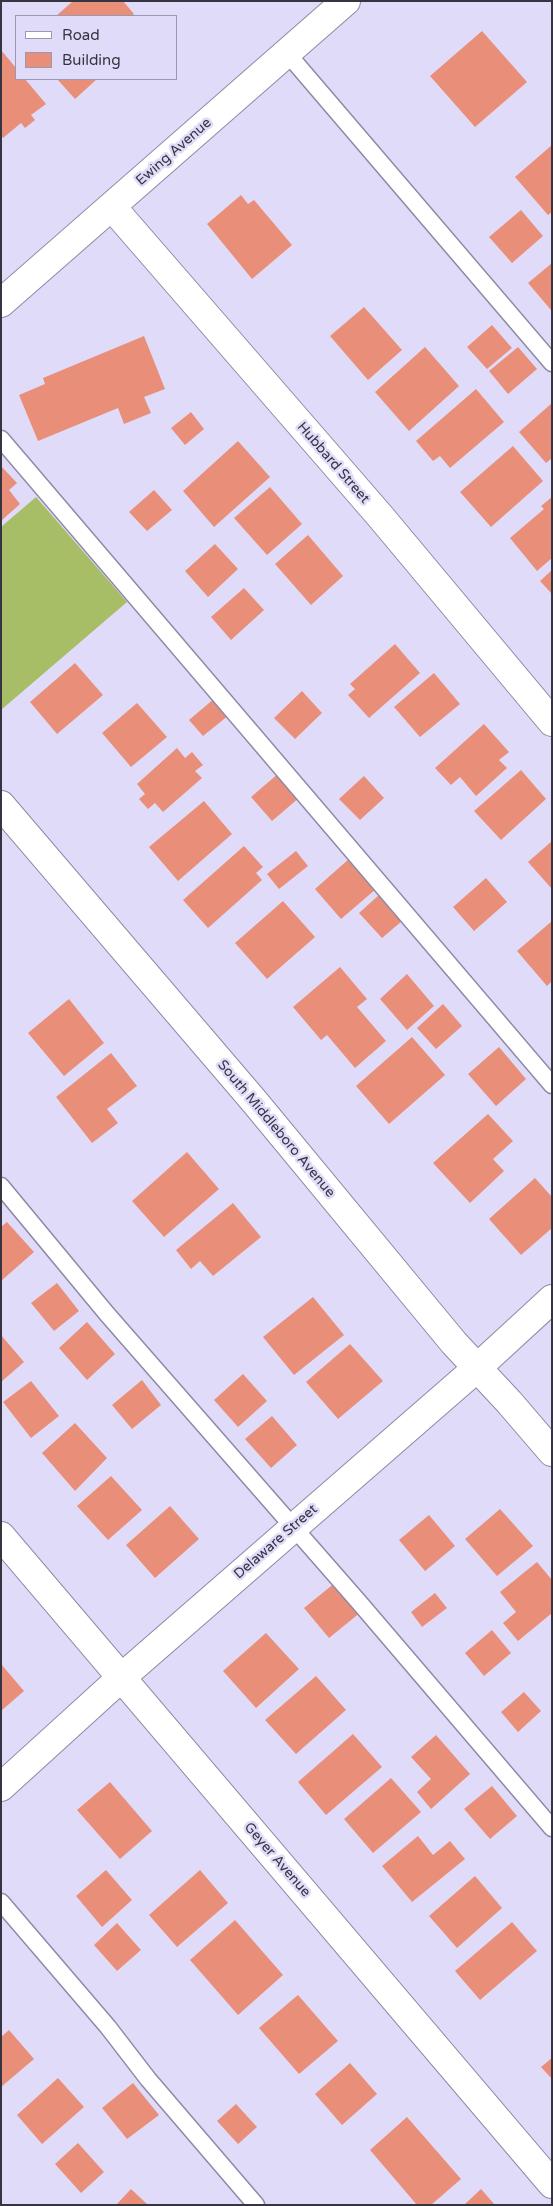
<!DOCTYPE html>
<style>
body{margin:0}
#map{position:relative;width:553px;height:2206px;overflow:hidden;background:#e0dbf9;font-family:"Varela Round",sans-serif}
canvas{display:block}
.frame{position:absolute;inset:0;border:2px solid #363440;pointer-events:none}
.legend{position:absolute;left:15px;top:15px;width:162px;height:65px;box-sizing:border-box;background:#e0dbf9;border:1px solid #9c98af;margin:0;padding:6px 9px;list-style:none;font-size:15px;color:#363440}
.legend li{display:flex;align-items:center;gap:10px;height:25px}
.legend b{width:25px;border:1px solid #9c98af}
</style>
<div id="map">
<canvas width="553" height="2206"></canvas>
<div class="frame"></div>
<ul class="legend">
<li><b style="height:6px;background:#fff"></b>Road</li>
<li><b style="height:14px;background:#e98f79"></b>Building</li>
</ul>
</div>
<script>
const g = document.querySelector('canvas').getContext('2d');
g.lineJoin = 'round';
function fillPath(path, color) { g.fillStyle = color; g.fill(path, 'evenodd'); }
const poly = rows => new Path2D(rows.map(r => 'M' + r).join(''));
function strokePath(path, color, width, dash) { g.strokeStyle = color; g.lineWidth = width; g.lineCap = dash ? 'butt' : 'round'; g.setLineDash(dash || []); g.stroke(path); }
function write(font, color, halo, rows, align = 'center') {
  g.font = font + ' "Varela Round",sans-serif'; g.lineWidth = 5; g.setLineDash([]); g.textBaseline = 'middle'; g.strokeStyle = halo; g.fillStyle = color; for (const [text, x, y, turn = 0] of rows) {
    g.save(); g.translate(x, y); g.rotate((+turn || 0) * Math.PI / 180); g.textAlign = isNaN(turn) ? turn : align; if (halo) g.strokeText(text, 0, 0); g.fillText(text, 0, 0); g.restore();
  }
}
fillPath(poly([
 [36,497,127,602,1,710,1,527]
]), '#a7bd66');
fillPath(poly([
 [73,1,123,1,134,14,132,16,56,16],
 [482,31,527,82,475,127,430,76],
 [1,50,16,68,16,79,25,79,46,104,31,115,35,120,25,128,21,123,3,138,1,136],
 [57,79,97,79,75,99],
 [552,145,552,212,548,215,515,177],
 [241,195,248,204,254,200,292,245,252,279,207,224],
 [521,210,543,236,512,263,489,237],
 [552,263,552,309,551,310,528,283],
 [364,307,402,350,368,380,330,336],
 [492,325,512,348,487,369,467,347],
 [144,336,165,389,144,397,151,413,124,424,118,408,38,441,19,395,45,384,43,378],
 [425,347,459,386,409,431,375,392],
 [518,347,537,369,508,394,489,371],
 [476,389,504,422,450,468,440,456,433,461,416,441],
 [552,403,552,458,546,463,519,432],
 [191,412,204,429,185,445,171,428],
 [238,441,270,477,214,527,183,491],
 [513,446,543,481,491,527,460,492],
 [1,466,17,483,9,490,20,504,1,521],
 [270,487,302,524,267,555,234,518],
 [154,490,172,510,147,531,129,512],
 [552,497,552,558,537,571,510,538,544,509,541,506],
 [308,535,343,576,311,605,275,564],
 [215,544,238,569,208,597,185,571],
 [552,570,552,594,540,581],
 [244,588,264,610,231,640,211,617],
 [395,644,420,673,369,718,348,695,355,689,350,684],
 [75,663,103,695,57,734,30,702],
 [434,673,460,704,420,737,394,707],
 [302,691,322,713,295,739,274,718],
 [215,698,229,715,203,736,189,720],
 [137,703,167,737,131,767,102,733],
 [484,724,509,752,499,760,507,768,476,796,460,777,451,785,435,768],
 [177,748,185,758,192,752,203,765,195,771,202,778,163,812,155,803,148,809,139,799,145,794,137,784],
 [521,770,546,799,501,840,474,811],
 [279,773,300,797,272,821,251,797],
 [364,776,384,798,360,820,339,799],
 [204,801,232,834,178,881,149,847],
 [552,841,552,889,528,862],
 [244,846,263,867,256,873,262,880,208,928,183,900],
 [296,851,308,866,279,889,267,874],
 [349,859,376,889,341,919,315,889],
 [486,878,507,902,474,931,453,907],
 [379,895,402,921,382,938,359,913],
 [283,901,315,937,267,979,235,943],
 [552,921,552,981,547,986,517,951],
 [340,967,367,999,357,1007,386,1041,355,1068,327,1035,321,1040,293,1007],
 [407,974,434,1006,407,1030,380,999],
 [69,999,104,1043,64,1076,28,1033],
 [443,1004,462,1026,436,1049,417,1028],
 [412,1037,445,1075,389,1124,356,1086],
 [499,1047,526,1079,496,1106,468,1074],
 [111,1053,137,1086,107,1109,118,1123,92,1143,56,1097],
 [488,1114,513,1141,493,1159,504,1171,470,1203,433,1163],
 [187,1152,219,1189,164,1237,132,1201],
 [535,1178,552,1197,552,1228,521,1255,489,1219],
 [233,1203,261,1237,213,1276,200,1261,191,1269,176,1250],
 [7,1222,34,1252,1,1281,1,1227],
 [57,1283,79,1311,54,1331,31,1303],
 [313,1297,344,1335,294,1375,263,1337],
 [87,1322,115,1354,87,1380,59,1348],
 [1,1335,24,1362,1,1382],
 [350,1344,383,1381,338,1419,306,1382],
 [243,1374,267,1401,238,1427,214,1400],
 [142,1380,161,1405,132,1429,112,1405],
 [31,1381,59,1416,31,1438,3,1402],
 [272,1416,297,1445,271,1468,245,1439],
 [75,1423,107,1458,75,1491,42,1453],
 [111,1476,142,1510,108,1540,77,1506],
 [170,1506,199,1539,155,1578,126,1545],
 [500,1509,533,1546,497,1576,465,1539],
 [429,1515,455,1546,425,1571,399,1540],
 [537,1562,552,1580,552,1613,518,1641,503,1623,516,1612,500,1592],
 [336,1582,361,1612,329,1638,304,1608],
 [435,1593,447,1608,422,1627,411,1612],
 [492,1630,511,1653,484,1676,465,1653],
 [266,1633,299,1669,256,1708,223,1671],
 [1,1664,24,1691,1,1711],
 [316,1676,346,1710,296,1754,265,1720],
 [524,1692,541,1711,518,1732,501,1712],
 [353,1734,382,1767,326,1815,298,1782],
 [436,1735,470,1774,431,1809,417,1792,431,1779,411,1757],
 [391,1778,421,1812,373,1853,344,1819],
 [110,1782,152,1831,120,1859,77,1810],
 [492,1786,517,1816,490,1839,464,1809],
 [418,1836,433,1855,450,1841,465,1859,412,1902,382,1866],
 [106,1870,132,1900,102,1927,76,1896],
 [200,1870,228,1903,177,1947,149,1915],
 [475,1876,502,1908,457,1948,429,1916],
 [235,1920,283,1975,238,2015,190,1960],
 [512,1922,537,1951,480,2000,455,1971],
 [117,1923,141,1950,117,1971,94,1945],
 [298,1995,338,2041,299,2074,259,2028],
 [9,2030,34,2059,1,2087,1,2037],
 [552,2058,552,2079,541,2067],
 [350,2063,377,2094,342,2125,315,2094],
 [58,2078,84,2107,42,2144,17,2115],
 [133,2083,159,2115,127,2139,102,2108],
 [236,2104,257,2127,238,2144,217,2121],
 [407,2117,461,2179,431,2205,417,2205,370,2150],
 [78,2143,104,2172,81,2193,55,2164],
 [131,2189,148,2205,116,2205],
 [481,2189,495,2205,464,2205]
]), '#e98f79');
const lane = poly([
 [287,53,552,363],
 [1,439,552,1085],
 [1,1186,107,1314,358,1601,552,1828],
 [1,1902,108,2027,148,2079,256,2205]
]);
const street = poly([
 [112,207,380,516,552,722],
 [1,805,254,1101,454,1343,509,1402,552,1452],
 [1,1536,552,2184],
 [1,1787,122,1677,477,1368,552,1299]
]);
const secondary = poly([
 [1,303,346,1]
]);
strokePath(lane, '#8f89a5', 19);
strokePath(street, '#8f89a5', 30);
strokePath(secondary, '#8f89a5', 30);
strokePath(lane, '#fff', 16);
strokePath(street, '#fff', 28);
strokePath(secondary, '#fff', 28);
write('14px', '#363440', '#e0dbf9', [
 ["Ewing Avenue",174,152,-41],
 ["Hubbard Street",333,463,49],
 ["South Middleboro Avenue",276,1129,50],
 ["Delaware Street",276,1542,-41],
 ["Geyer Avenue",277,1860,49]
]);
</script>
